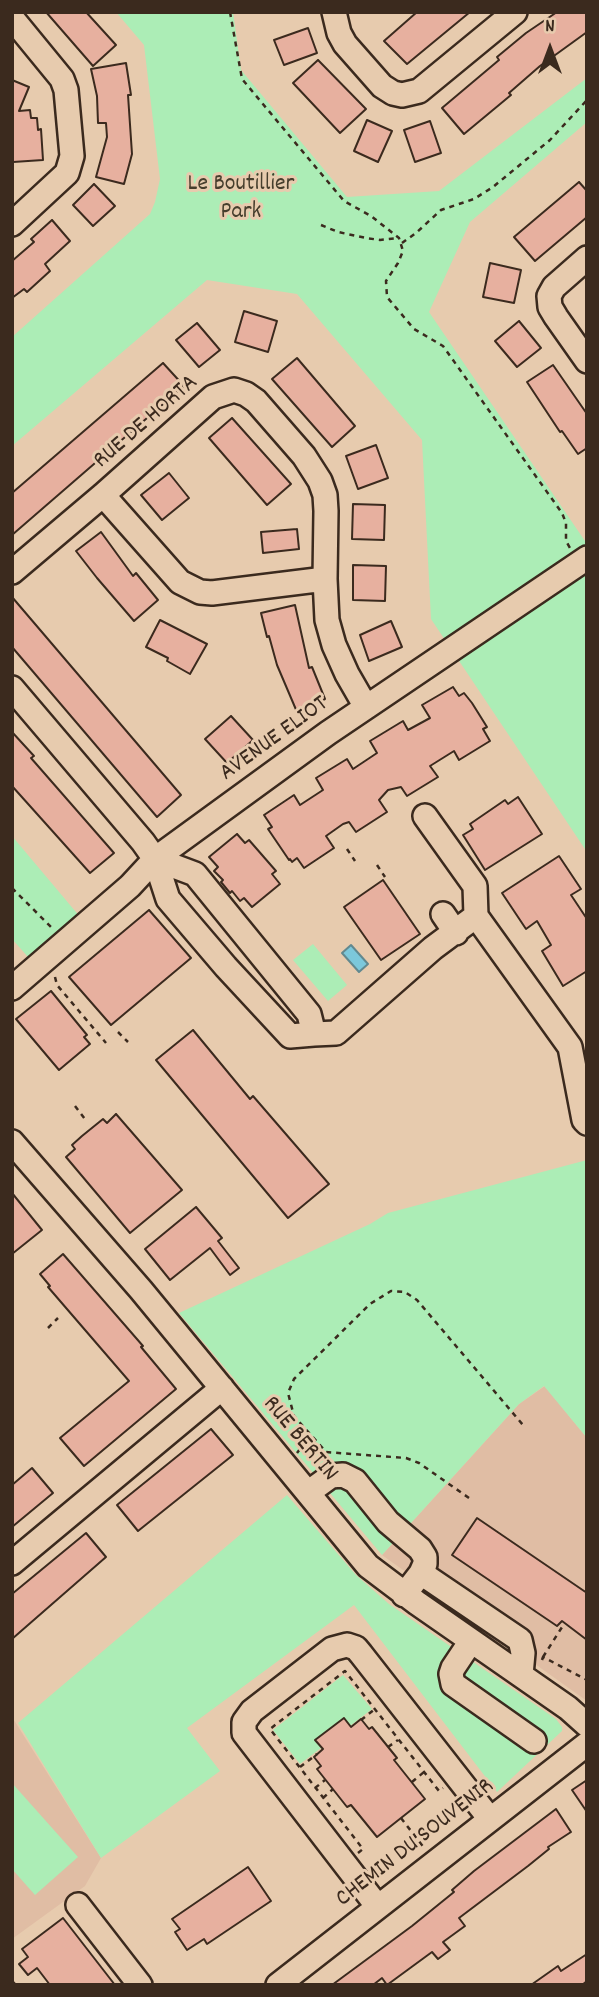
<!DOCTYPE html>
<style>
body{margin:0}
#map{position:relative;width:599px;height:1997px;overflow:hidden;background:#e7cbae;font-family:Dekko,sans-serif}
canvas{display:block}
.frame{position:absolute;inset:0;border:14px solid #3b2a1e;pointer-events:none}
.north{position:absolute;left:515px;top:14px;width:70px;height:70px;-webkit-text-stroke:5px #e7cbae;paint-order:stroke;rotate:0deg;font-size:19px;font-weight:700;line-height:28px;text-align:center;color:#3b2a1e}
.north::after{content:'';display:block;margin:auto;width:24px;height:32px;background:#3b2a1e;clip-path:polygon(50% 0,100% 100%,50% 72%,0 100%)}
</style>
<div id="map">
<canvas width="599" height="1997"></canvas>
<div class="frame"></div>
<div class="north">N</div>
</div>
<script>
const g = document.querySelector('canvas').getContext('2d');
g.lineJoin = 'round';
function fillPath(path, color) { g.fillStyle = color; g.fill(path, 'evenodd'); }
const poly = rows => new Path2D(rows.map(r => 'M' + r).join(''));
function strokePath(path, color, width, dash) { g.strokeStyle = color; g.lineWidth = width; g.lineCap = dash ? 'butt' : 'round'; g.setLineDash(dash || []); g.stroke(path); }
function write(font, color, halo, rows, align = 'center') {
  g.font = font + ' Dekko,sans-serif'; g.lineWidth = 6; g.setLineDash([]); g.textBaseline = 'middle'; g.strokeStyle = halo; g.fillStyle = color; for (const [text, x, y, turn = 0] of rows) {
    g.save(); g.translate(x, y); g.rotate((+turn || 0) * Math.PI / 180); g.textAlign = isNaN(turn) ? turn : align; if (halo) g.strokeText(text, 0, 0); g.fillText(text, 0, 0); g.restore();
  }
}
fillPath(poly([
 [545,1386,587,1438,587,1701,382,1555,519,1404],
 [12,1717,101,1858,85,1886,12,1939]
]), '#e0bda4');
fillPath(poly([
 [116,12,233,12,241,70,347,197,439,191,587,78,587,122,470,222,429,312,587,544,587,852,431,619,422,440,297,294,207,280,12,446,12,337,150,214,155,202,160,179,144,45],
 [12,836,86,924,37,967,12,939],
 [313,944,347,985,328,1001,293,960],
 [587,1160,587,1438,544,1386,519,1404,382,1555,179,1313,370,1224,388,1213],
 [287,1495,356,1575,389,1604,556,1719,562,1727,562,1731,497,1792,354,1605,187,1728,220,1771,101,1858,18,1723],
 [343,1675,372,1709,350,1726,343,1718,316,1740,323,1749,321,1748,300,1764,273,1730],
 [12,1783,78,1857,35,1895,12,1869]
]), '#acedb6');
const water = poly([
 [351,945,368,964,359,972,342,953,351,945]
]);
fillPath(water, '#7cc8db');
strokePath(water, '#62898f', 2);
const building = poly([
 [46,12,86,12,116,45,93,66,46,12],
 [417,12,470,12,407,64,384,41,417,12],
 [557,12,587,12,587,32,540,66,509,93,511,95,464,134,442,108,499,60,497,57,526,33,557,12],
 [308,28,317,53,284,65,274,40,308,28],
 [318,60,366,109,340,133,293,83,318,60],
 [126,63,131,95,128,95,132,154,124,184,96,177,107,137,106,123,98,123,97,96,91,69,126,63],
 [12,80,29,87,19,111,30,110,31,118,37,118,38,130,41,129,43,160,13,162,12,80],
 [367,120,392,131,378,162,354,151,367,120],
 [430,121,441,153,415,162,404,130,430,121],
 [579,182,587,191,587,217,535,261,514,237,579,182],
 [94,184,115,206,93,226,73,205,94,184],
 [52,220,70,241,45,264,50,271,27,292,24,289,12,298,12,261,34,242,31,239,52,220],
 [490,263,521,270,514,303,483,297,490,263],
 [244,311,277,321,268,352,235,342,244,311],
 [519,321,541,348,517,367,495,341,519,321],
 [197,323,220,350,199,367,176,340,197,323],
 [297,358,355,426,332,447,272,379,297,358],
 [163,363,184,386,12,535,12,493,163,363],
 [553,365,587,414,587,448,578,454,562,431,560,432,527,382,553,365],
 [232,418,291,484,267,505,209,438,232,418],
 [376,445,388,478,358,489,346,456,376,445],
 [169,473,189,498,162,520,141,495,169,473],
 [353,504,385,505,384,540,352,539,353,504],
 [297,529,299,549,263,553,261,532,297,529],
 [101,532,133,576,136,573,158,600,134,621,97,578,76,551,101,532],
 [353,565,386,566,385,601,353,600,353,565],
 [12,597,181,795,157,817,12,647,12,597],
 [295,605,309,668,312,667,325,699,297,712,277,665,269,636,267,637,261,613,295,605],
 [160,620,207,644,190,674,167,661,168,658,146,647,160,620],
 [391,621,402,647,369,661,360,635,391,621],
 [453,687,459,696,464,693,472,703,487,727,483,729,490,741,459,760,454,751,430,766,438,777,407,796,401,787,388,790,379,800,387,812,356,832,349,822,343,824,326,836,334,848,304,868,297,858,292,862,290,859,289,860,268,829,272,827,264,815,294,795,300,805,323,790,316,778,347,759,353,769,377,753,370,741,403,721,408,730,430,718,422,705,453,687],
 [231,716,253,740,227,763,205,739,231,716],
 [12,732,34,756,31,758,114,853,90,873,12,786,12,732],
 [518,797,542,834,485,870,463,835,473,829,470,824,505,800,508,804,518,797],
 [237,834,245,843,249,840,276,871,272,874,280,884,252,907,244,898,240,901,232,891,230,893,221,882,223,880,214,871,218,867,209,857,237,834],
 [559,856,581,889,571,895,587,919,587,971,563,986,542,951,551,945,537,921,526,929,502,893,559,856],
 [383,880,420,934,381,960,344,907,383,880],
 [149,910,191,958,111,1025,69,977,149,910],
 [51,991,87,1035,84,1037,90,1044,59,1070,16,1019,51,991],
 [193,1030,250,1099,253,1096,329,1184,288,1218,156,1060,193,1030],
 [116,1114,182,1190,130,1233,66,1157,75,1149,72,1145,82,1136,103,1119,107,1123,116,1114],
 [12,1193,42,1230,12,1254,12,1193],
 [196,1207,222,1238,218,1241,239,1268,230,1275,210,1248,170,1280,145,1249,196,1207],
 [63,1254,143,1346,141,1347,176,1389,84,1466,60,1438,129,1381,48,1287,50,1286,40,1274,63,1254],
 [211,1429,233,1455,138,1531,117,1505,211,1429],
 [32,1468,53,1493,12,1527,12,1485,32,1468],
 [477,1518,587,1593,587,1640,562,1621,557,1626,452,1555,477,1518],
 [86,1533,106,1557,12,1639,12,1594,86,1533],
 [344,1718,351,1727,361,1719,369,1729,372,1727,397,1758,394,1760,425,1799,377,1837,351,1805,347,1807,317,1769,321,1766,314,1757,323,1749,315,1740,344,1718],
 [587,1780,587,1812,572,1790,587,1780],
 [556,1809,571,1832,548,1847,549,1849,528,1866,459,1918,465,1926,443,1942,450,1950,438,1959,432,1952,387,1985,382,1978,373,1985,332,1985,412,1926,454,1892,452,1890,474,1871,556,1809],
 [248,1867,271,1901,207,1944,204,1939,187,1950,175,1932,180,1929,172,1919,248,1867],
 [63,1918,115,1985,50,1985,37,1968,28,1975,19,1964,28,1957,22,1949,63,1918],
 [587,1954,587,1981,582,1985,531,1985,558,1966,561,1971,587,1954]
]);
fillPath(building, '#e7b09f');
strokePath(building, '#3b2a1e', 2);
const minor = poly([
 [334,12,339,33,345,44,382,86,393,93,402,95,419,91,515,12],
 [12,18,62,79,66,90,72,156,67,173,12,224],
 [587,258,554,287,549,296,550,307,556,317,587,361],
 [103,495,180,582,200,592,212,593,325,579],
 [12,572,103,495,213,397,234,390,246,394,256,401,304,456,320,481,325,495,326,511,325,579,327,620,334,645,347,674,366,707],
 [12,688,143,842,155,859,168,899,226,967,290,1036,314,1034],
 [425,816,475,886,476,916],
 [155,859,195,874,309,1014,314,1034,336,1033,433,948,476,916,570,1047,584,1120,587,1123],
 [443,914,456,933],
 [12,988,130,886,155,859,328,733,587,558],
 [12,1142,141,1290,368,1566,417,1603,568,1708,587,1725],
 [309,1492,331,1476,343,1475,355,1481,388,1522,420,1549,425,1557,425,1564,421,1573,404,1595],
 [12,1563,222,1388],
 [421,1573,520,1640,523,1653,521,1675],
 [471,1641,453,1668,451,1674,453,1684,534,1741],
 [78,1905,140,1985],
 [378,1907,244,1733,244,1722,252,1711,332,1649,347,1645,356,1648,361,1654,490,1819],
 [278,1985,587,1744]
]);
strokePath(minor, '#3b2a1e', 28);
strokePath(poly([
 [230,12,242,79,344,201,371,216,399,238,403,251,398,263,386,281,387,297,414,329,443,346,562,513,566,523,566,541,570,548],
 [321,225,338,232,366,238,380,240,399,238],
 [402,243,416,233,441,210,474,199,493,187,550,140,587,100],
 [347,849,355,861],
 [377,865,385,877],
 [12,888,52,928],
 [55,977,57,985,106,1043],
 [118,1032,128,1042],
 [75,1106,85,1119],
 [48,1328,58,1318],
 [297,1453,300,1449,320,1447],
 [469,1498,419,1463,406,1458,326,1452,294,1416,288,1393,294,1379,370,1304,391,1291,405,1292,417,1300,523,1425],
 [543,1657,564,1624],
 [542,1660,543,1657,587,1680],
 [361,1720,375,1709],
 [388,1747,398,1740],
 [300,1767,317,1754],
 [412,1782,424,1772],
 [315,1788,325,1780],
 [323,1798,333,1789],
 [401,1818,425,1849],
 [358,1853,363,1849,270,1729,345,1671,439,1791,443,1788],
 [12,1981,16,1985]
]), '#3b2a1e', 2.5, [5, 5]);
strokePath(minor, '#e7cbae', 23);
write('24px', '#463e2d', '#e7cbae', [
 ["Le Boutillier",241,186],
 ["Park",241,214]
]);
write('24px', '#3b2a1e', '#e7cbae', [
 ["RUE DE HORTA",147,423,-41],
 ["AVENUE ELIOT",275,740,-36],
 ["RUE BERTIN",299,1440,50],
 ["CHEMIN DU SOUVENIR",416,1844,-38]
]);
</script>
